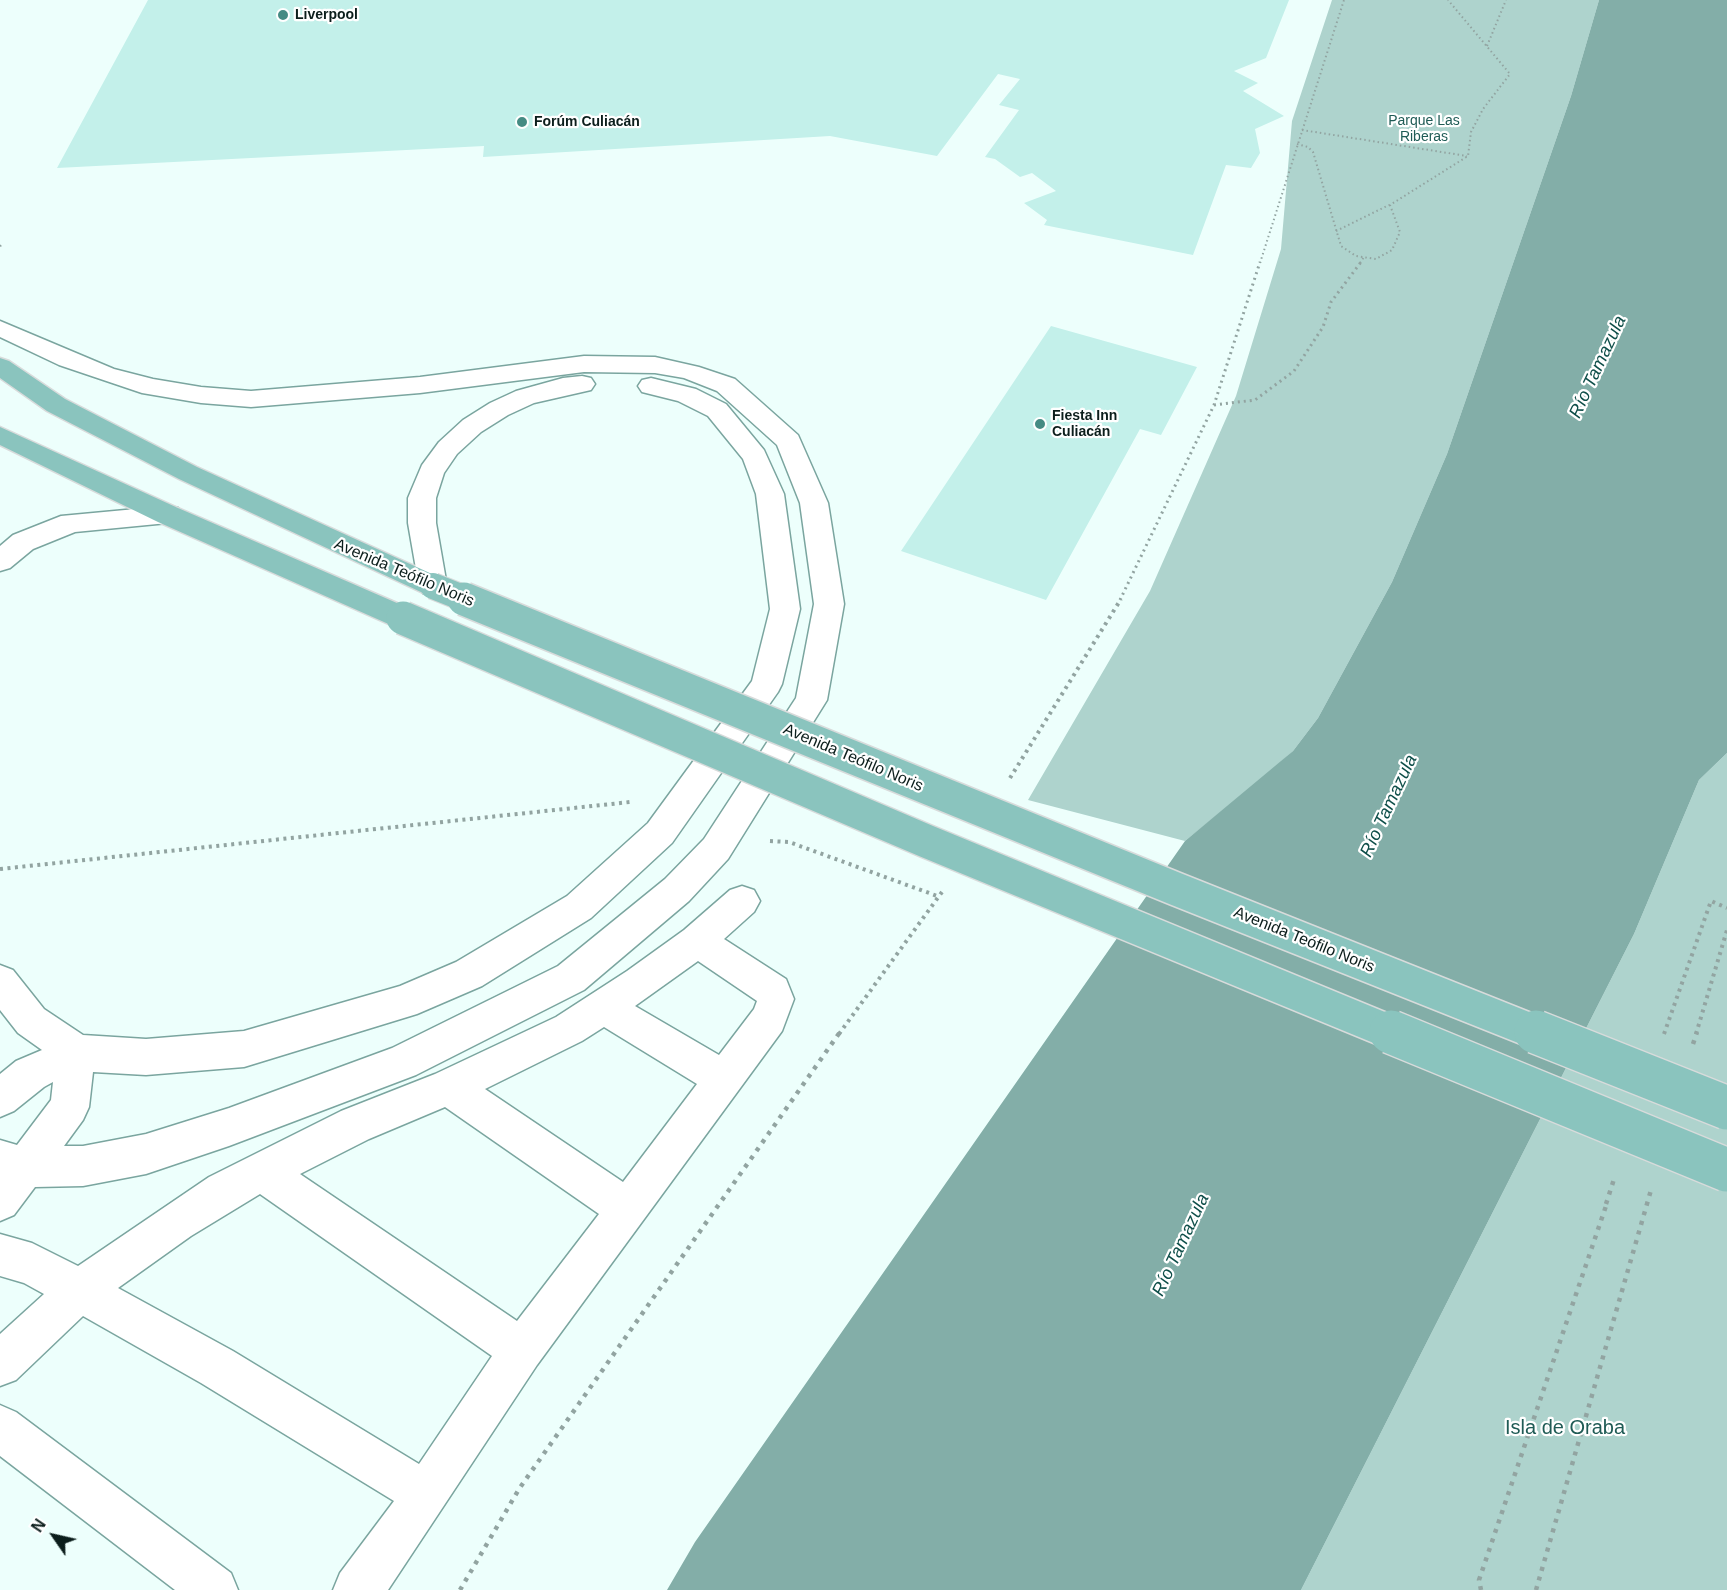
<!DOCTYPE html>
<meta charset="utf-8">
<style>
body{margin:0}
#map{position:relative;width:1727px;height:1590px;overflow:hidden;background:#edfffc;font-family:Helvetica,sans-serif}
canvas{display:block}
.north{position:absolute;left:24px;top:1506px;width:60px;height:60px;-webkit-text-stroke:4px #fff;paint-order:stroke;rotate:304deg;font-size:16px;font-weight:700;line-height:24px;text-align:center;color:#0c1e1c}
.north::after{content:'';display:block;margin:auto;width:21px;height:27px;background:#0c1e1c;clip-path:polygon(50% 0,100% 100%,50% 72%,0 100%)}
</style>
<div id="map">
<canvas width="1727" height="1590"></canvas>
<div class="north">N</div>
</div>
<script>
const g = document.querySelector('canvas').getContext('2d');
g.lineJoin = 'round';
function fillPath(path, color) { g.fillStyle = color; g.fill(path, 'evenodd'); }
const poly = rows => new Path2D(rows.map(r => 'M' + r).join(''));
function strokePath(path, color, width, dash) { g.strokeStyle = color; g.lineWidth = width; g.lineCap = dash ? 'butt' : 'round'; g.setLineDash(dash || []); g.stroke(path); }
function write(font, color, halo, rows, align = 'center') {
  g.font = font + ' Helvetica,sans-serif'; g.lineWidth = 4.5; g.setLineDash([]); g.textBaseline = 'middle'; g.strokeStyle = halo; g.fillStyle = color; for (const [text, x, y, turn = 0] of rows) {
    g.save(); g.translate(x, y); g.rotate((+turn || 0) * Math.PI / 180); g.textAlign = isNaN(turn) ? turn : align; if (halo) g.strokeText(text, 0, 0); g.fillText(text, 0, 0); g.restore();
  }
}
fillPath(poly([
 [1332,0,1599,0,1571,96,1447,454,1392,582,1318,718,1293,751,1263,778,1185,841,1028,800,1150,591,1236,396,1281,249,1292,121],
 [1727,753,1727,1590,1301,1590,1634,934,1699,780]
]), '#aed3cd');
fillPath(poly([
 [1599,0,1727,0,1727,753,1699,780,1634,934,1301,1590,667,1590,695,1542,1185,841,1293,751,1318,718,1392,582,1447,454,1571,96]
]), '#83aea8');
fillPath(poly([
 [148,0,1289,0,1266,58,1234,71,1258,83,1243,91,1284,116,1255,129,1260,153,1251,168,1226,165,1193,255,1044,225,1047,220,1024,203,1056,191,1032,173,1020,177,995,159,985,157,1019,110,999,105,1020,79,998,74,937,156,830,136,483,157,484,146,57,168],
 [1051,326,1197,367,1161,435,1140,429,1046,600,901,551]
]), '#c3f0ea');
const minor = poly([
 [0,321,114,369,153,379,201,387,251,391,420,377,584,356,655,357,699,367,735,379,798,435,828,503,844,604,827,700,728,859,689,901,584,990,416,1075,229,1146,146,1174,83,1186,35,1187,14,1215,0,1221,0,1140,17,1145,51,1100,53,1082,44,1087,14,1111,0,1117,0,1074,16,1061,42,1050,18,1033,0,1010,0,965,13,970,44,1009,83,1035,146,1039,244,1031,400,986,456,962,567,896,648,823,752,681,770,609,756,494,743,459,708,416,678,401,642,392,638,386,642,380,651,378,696,389,726,404,764,450,784,494,800,609,782,684,778,692,672,843,591,918,482,986,417,1014,244,1067,146,1075,93,1072,89,1107,83,1120,64,1146,83,1146,146,1134,229,1108,392,1048,558,966,665,879,704,839,796,698,814,604,800,503,777,445,717,391,684,378,655,373,584,372,420,393,251,407,201,403,142,393,59,365,0,337,0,321],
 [582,376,591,378,595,384,591,390,534,403,508,415,481,432,457,454,444,473,436,498,436,523,447,586,443,593,433,596,423,593,419,586,408,523,408,498,422,465,439,442,463,420,490,403,516,391,563,378,582,376],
 [168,506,178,508,182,515,178,522,75,532,33,549,10,568,0,571,0,546,13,535,61,516,168,506],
 [742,886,754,890,760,901,754,912,724,939,786,979,794,999,782,1031,537,1365,388,1590,333,1590,340,1573,394,1501,201,1383,83,1316,16,1380,0,1386,0,1334,44,1294,24,1283,0,1276,0,1234,32,1243,78,1266,209,1177,341,1111,435,1074,556,1017,627,971,684,930,730,890,742,886],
 [698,961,757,1001,754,1009,719,1055,635,1006,698,961],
 [604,1027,697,1084,623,1182,485,1089,582,1041,604,1027],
 [445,1107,599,1214,517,1321,300,1174,369,1139,445,1107],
 [260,1194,492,1356,419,1464,233,1351,118,1288,191,1236,260,1194],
 [0,1405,16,1412,231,1573,238,1590,175,1590,0,1456,0,1405]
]);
const major = poly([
 [0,358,9,361,65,399,197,467,443,579,447,586,443,593,433,596,423,593,179,479,47,411,0,378,0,358],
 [0,427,178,508,413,610,418,618,413,626,403,629,393,626,158,522,0,445,0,427]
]);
strokePath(minor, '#7aa59f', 3);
strokePath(major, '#d8dbdb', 3);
strokePath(poly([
 [1487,46,1506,0],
 [1302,130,1467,156],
 [1297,144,1308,147,1313,152,1341,246,1356,256,1376,259,1392,250,1400,232,1390,205,1468,156,1471,132,1483,109,1510,74,1448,0],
 [1336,231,1389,205],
 [0,246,4,244],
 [1260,263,1344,0],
 [1360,263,1364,257]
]), '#92a4a1', 2, [1.5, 3]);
strokePath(poly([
 [1214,405,1255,400,1294,371,1323,327,1331,302,1361,262],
 [1120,600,1214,405,1260,262]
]), '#92a4a1', 3, [2, 4]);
strokePath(poly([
 [1010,778,1121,599],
 [770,841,789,842,940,897],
 [0,869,630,802],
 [839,1034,942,892],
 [1664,1034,1711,901,1727,908],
 [1696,1034,1727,930]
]), '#92a4a1', 4, [3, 4.5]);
strokePath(poly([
 [1693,1044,1697,1032],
 [1606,1204,1615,1176],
 [460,1590,519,1489,840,1032],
 [1481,1590,1479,1580,1607,1203],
 [1536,1590,1651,1190]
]), '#92a4a1', 4.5, [4, 6]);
fillPath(minor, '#fff');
fillPath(major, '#8ac4be');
const majorBridgeFar2 = poly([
 [433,586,468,600]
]);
const majorBridgeFar1 = poly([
 [464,599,1176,889,1540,1034],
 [403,618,926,841,1395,1034]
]);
const majorBridge = poly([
 [1391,1032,1727,1170],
 [1536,1032,1727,1108]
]);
strokePath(majorBridgeFar2, '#d8dbdb', 28, []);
strokePath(majorBridgeFar1, '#d8dbdb', 36, []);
strokePath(majorBridge, '#d8dbdb', 46, []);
strokePath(majorBridgeFar2, '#8ac4be', 26);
strokePath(majorBridgeFar1, '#8ac4be', 33);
strokePath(majorBridge, '#8ac4be', 43);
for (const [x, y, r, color] of [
 [283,15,6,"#458b83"],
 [522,122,6,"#458b83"],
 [1040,424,6,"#458b83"]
]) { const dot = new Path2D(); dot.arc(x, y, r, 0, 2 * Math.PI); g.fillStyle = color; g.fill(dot); strokePath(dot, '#fff', 2); }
write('bold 14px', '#0c1e1c', '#fff', [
 ["Liverpool",295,15],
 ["Forúm Culiacán",534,122],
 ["Fiesta Inn",1052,416],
 ["Culiacán",1052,432]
], 'left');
write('14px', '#1f5b55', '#fff', [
 ["Parque Las",1424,121],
 ["Riberas",1424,137]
]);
write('16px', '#0c1e1c', '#fff', [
 ["Avenida Teófilo Noris",404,573,23],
 ["Avenida Teófilo Noris",853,758,23],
 ["Avenida Teófilo Noris",1304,940,22]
]);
write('italic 18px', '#0e4e49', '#fff', [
 ["Río Tamazula",1598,367,-65],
 ["Río Tamazula",1389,806,-65],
 ["Río Tamazula",1181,1245,-65]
]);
write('20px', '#1f5b55', '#fff', [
 ["Isla de Oraba",1565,1428]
]);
</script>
